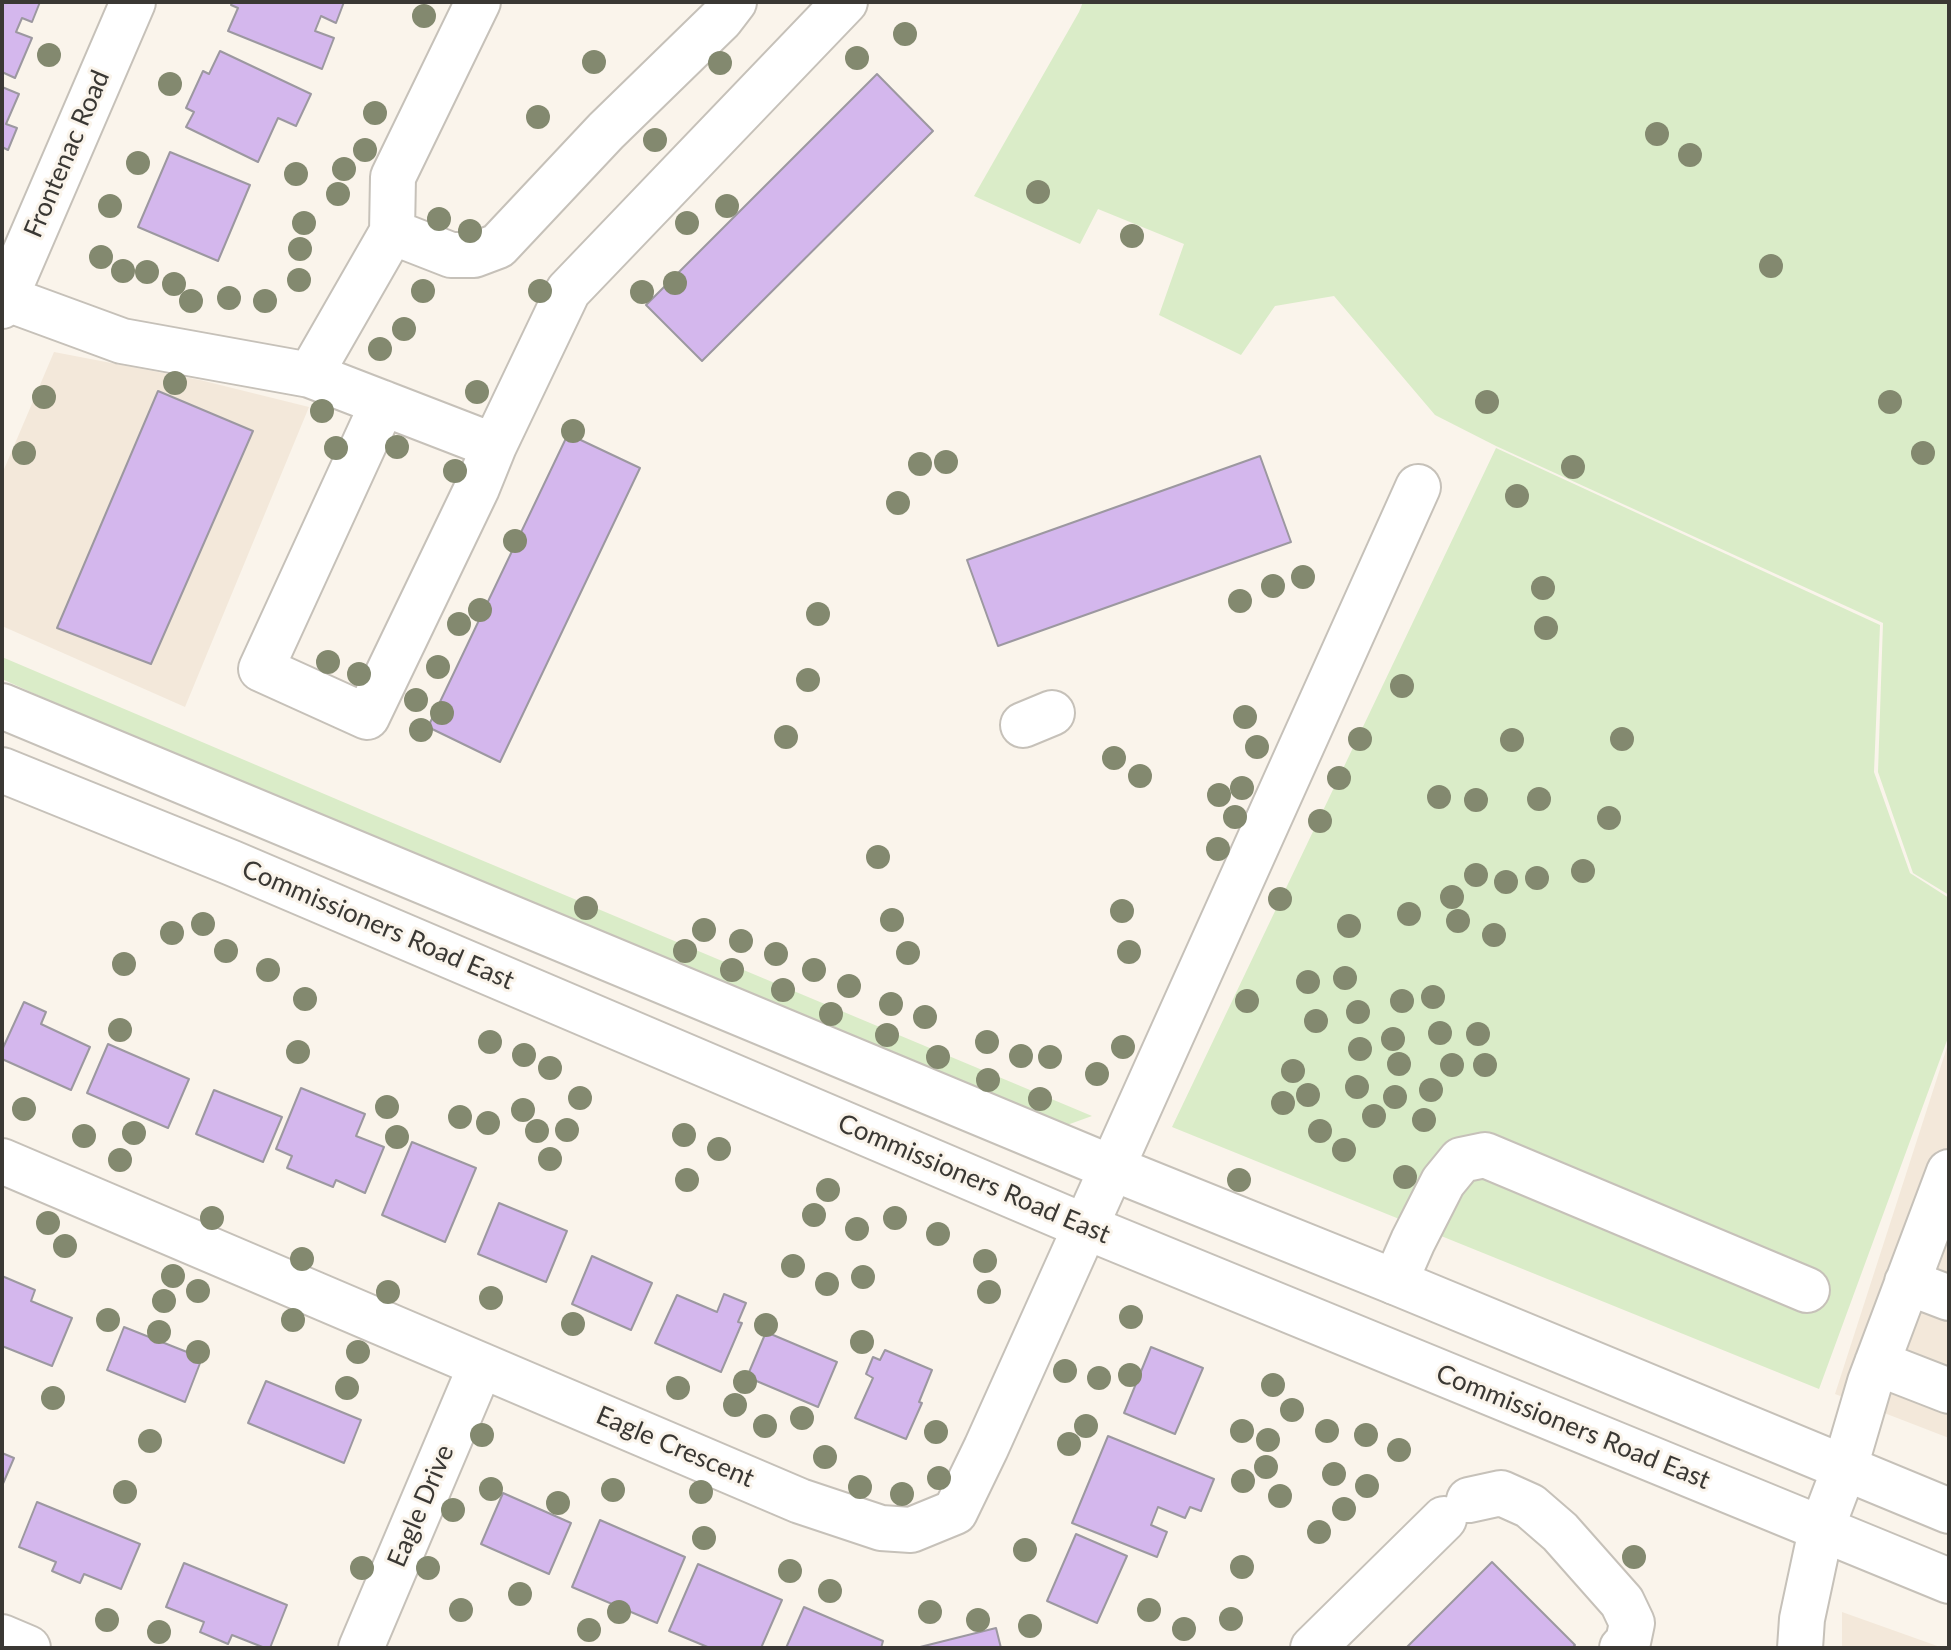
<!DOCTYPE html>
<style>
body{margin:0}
#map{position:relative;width:1951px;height:1650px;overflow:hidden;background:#faf4eb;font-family:Lato,sans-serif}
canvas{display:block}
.frame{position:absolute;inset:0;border:4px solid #3a3834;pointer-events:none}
</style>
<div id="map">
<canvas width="1951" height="1650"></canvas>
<div class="frame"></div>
</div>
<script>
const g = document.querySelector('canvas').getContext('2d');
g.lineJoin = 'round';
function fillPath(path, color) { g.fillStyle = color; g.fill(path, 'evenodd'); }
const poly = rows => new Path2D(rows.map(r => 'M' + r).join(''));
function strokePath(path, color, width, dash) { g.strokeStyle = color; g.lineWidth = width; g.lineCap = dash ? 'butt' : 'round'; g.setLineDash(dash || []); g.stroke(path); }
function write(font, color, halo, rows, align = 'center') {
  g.font = font + ' Lato,sans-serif'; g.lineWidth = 6; g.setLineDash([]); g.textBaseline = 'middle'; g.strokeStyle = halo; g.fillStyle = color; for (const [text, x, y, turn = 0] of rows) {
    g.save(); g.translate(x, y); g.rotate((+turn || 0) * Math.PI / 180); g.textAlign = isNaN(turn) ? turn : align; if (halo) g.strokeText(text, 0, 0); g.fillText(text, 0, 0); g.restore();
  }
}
fillPath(poly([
 [54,352,200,380,309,407,185,707,2,626,2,474],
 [1949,1041,1949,1438,1835,1394],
 [1842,1612,1943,1648,1842,1648]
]), '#f3e8da');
fillPath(poly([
 [1083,2,1949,2,1949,895,1913,873,1878,772,1883,623,1496,446,1435,415,1334,296,1275,306,1241,355,1159,315,1184,244,1098,209,1080,244,974,196,1079,12],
 [1496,448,1880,625,1874,772,1910,873,1949,898,1949,1035,1819,1389,1172,1127],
 [2,657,369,813,1092,1116,1067,1125,746,994,187,763,2,679]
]), '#daecc8');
const building = poly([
 [2,2,40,2,32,22,22,18,16,32,32,38,15,78,2,72,2,2],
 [232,2,344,2,336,23,321,16,315,31,334,38,322,69,228,31,238,8,231,5,232,2],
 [220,51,311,94,296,126,278,118,258,162,186,127,194,112,186,108,203,71,209,74,220,51],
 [877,74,933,131,702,361,646,305,877,74],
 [2,87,19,94,6,124,17,128,8,150,2,147,2,87],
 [170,152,250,185,218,261,138,227,170,152],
 [158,391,253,431,151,664,57,628,158,391],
 [568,434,640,468,500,762,428,727,568,434],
 [1260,456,1291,542,998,646,967,560,1260,456],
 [24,1002,46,1012,41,1024,90,1047,71,1090,2,1059,2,1050,24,1002],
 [108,1044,189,1079,168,1128,87,1093,108,1044],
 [301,1088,365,1114,356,1136,384,1147,365,1193,336,1180,333,1187,287,1168,292,1156,276,1149,301,1088],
 [214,1090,282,1117,263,1162,196,1134,214,1090],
 [412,1142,476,1168,445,1242,382,1215,412,1142],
 [499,1203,567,1231,546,1282,478,1254,499,1203],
 [592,1256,652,1283,631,1330,572,1304,592,1256],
 [2,1276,35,1290,31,1301,72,1318,52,1366,2,1346,2,1276],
 [724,1294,746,1303,738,1322,742,1323,721,1372,655,1343,677,1295,717,1312,724,1294],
 [124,1327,202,1358,185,1402,107,1370,124,1327],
 [766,1332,837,1362,818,1407,747,1377,766,1332],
 [1151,1347,1203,1368,1175,1434,1124,1413,1151,1347],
 [885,1350,932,1370,919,1402,922,1403,906,1439,855,1418,873,1378,866,1374,873,1357,880,1360,885,1350],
 [266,1381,361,1420,344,1463,248,1423,266,1381],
 [1108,1436,1214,1479,1201,1511,1190,1507,1185,1518,1158,1507,1151,1525,1167,1532,1157,1557,1072,1523,1108,1436],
 [2,1453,14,1458,2,1486,2,1453],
 [503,1493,571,1523,549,1574,481,1544,503,1493],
 [37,1502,140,1544,121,1589,84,1574,80,1583,52,1571,56,1562,19,1547,37,1502],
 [600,1520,685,1557,657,1623,572,1587,600,1520],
 [1076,1534,1127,1556,1097,1623,1047,1601,1076,1534],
 [1492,1562,1575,1645,1572,1648,1406,1648,1492,1562],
 [184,1563,287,1605,270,1648,265,1648,232,1635,228,1644,200,1632,204,1622,166,1607,184,1563],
 [698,1564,782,1600,761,1648,710,1648,669,1631,698,1564],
 [804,1607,883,1641,881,1648,786,1648,804,1607],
 [996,1628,1001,1648,916,1648,996,1628]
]);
fillPath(building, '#d4b7ed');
strokePath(building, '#9c98a0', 2);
const minor = poly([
 [392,232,393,177,478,2],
 [2,297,122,341,310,375,494,446],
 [2,306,133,2],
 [310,375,392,232,451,255,474,255,498,246,606,131,721,19,734,2],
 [383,403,261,669,367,717,477,488,494,446,568,291,845,2],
 [1023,725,1052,713],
 [2,1161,800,1501,881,1528,911,1530,955,1512,986,1448,1418,487],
 [1395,1282,1413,1241,1443,1182,1461,1160,1485,1155,1807,1290],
 [1907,1282,1949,1298],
 [1877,1363,1949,1391],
 [1469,1500,1501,1493,1530,1506,1560,1532,1622,1602,1632,1623,1628,1642,1622,1648],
 [2,1637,28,1648],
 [361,1648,481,1365],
 [1313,1648,1444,1519],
 [1800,1648,1802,1619,1821,1530,1845,1467,1870,1382,1949,1172]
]);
const major = poly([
 [2,706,1112,1168,1395,1282,1949,1511],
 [2,770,232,863,1086,1227,1949,1581]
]);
strokePath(minor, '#c6c1b9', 48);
strokePath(major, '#c6c1b9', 48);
strokePath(minor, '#fff', 44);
strokePath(major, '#fff', 44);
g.fillStyle = '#83896f';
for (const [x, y] of [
 [424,16],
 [905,34],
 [49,55],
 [857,58],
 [594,62],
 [720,63],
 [170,84],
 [375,113],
 [538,117],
 [1657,134],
 [655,140],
 [365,150],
 [1690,155],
 [138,163],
 [344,169],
 [296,174],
 [1038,192],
 [338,194],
 [110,206],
 [727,206],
 [439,219],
 [304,223],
 [687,223],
 [470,231],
 [1132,236],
 [300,249],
 [101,257],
 [1771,266],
 [123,271],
 [147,272],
 [299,280],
 [675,283],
 [174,284],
 [423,291],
 [540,291],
 [642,292],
 [229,298],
 [191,301],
 [265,301],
 [404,329],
 [380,349],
 [175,383],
 [477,392],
 [44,397],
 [1487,402],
 [1890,402],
 [322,411],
 [573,431],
 [397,447],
 [336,448],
 [24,453],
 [1923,453],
 [946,462],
 [920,464],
 [1573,467],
 [455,471],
 [1517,496],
 [898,503],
 [515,541],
 [1303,577],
 [1273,586],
 [1543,588],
 [1240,601],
 [480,610],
 [818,614],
 [459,624],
 [1546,628],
 [328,662],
 [438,667],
 [359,674],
 [808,680],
 [1402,686],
 [416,700],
 [442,713],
 [1245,717],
 [421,730],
 [786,737],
 [1360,739],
 [1622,739],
 [1512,740],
 [1257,747],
 [1114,758],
 [1140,776],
 [1339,778],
 [1242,788],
 [1219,795],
 [1439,797],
 [1539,799],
 [1476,800],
 [1235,817],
 [1609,818],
 [1320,821],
 [1218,849],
 [878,857],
 [1583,871],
 [1476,875],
 [1537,878],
 [1506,882],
 [1452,897],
 [1280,899],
 [586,908],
 [1122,911],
 [1409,914],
 [892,920],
 [1458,921],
 [203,924],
 [1349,926],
 [704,930],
 [172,933],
 [1494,935],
 [741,941],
 [226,951],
 [685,951],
 [1129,952],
 [908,953],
 [776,954],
 [124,964],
 [268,970],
 [732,970],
 [814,970],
 [1345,978],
 [1308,982],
 [849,986],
 [783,990],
 [1433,997],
 [305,999],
 [1247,1001],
 [1402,1001],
 [891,1004],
 [1358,1012],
 [831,1014],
 [925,1017],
 [1316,1021],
 [120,1030],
 [1440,1033],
 [1478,1034],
 [887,1035],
 [1393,1039],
 [490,1042],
 [987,1042],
 [1123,1047],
 [1360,1049],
 [298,1052],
 [524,1055],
 [1021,1056],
 [938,1057],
 [1050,1057],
 [1399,1064],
 [1452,1065],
 [1485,1065],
 [550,1068],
 [1293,1071],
 [1097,1074],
 [988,1080],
 [1357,1087],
 [1431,1090],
 [1308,1095],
 [1395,1097],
 [580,1098],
 [1040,1099],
 [1283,1103],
 [387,1107],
 [24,1109],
 [523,1110],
 [1374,1116],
 [460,1117],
 [1424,1120],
 [488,1123],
 [567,1130],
 [537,1131],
 [1320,1131],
 [134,1133],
 [684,1135],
 [84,1136],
 [397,1137],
 [719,1149],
 [1344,1150],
 [550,1159],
 [120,1160],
 [1405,1177],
 [687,1180],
 [1239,1180],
 [828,1190],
 [814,1215],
 [212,1218],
 [895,1218],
 [48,1223],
 [857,1229],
 [938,1234],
 [65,1246],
 [302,1259],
 [985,1261],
 [793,1266],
 [173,1276],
 [863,1277],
 [827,1284],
 [198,1291],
 [388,1292],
 [989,1292],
 [491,1298],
 [164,1301],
 [1131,1317],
 [108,1320],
 [293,1320],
 [573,1324],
 [766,1325],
 [159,1332],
 [862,1342],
 [198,1352],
 [358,1352],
 [1065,1371],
 [1130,1375],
 [1099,1378],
 [745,1382],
 [1273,1385],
 [347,1388],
 [678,1388],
 [53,1398],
 [735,1405],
 [1292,1410],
 [802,1418],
 [765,1426],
 [1086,1426],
 [1242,1431],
 [1327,1431],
 [936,1432],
 [482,1435],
 [1366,1435],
 [1268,1440],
 [150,1441],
 [1069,1444],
 [1399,1450],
 [825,1457],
 [1266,1467],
 [1334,1474],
 [939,1478],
 [1243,1481],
 [1367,1486],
 [860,1487],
 [491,1489],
 [613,1490],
 [125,1492],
 [701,1492],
 [902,1494],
 [1280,1496],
 [558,1503],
 [1344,1509],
 [453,1510],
 [1319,1532],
 [704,1538],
 [1025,1550],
 [1634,1557],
 [1242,1567],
 [362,1568],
 [428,1568],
 [790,1571],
 [830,1591],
 [520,1594],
 [461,1610],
 [1149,1610],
 [619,1612],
 [930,1612],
 [1231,1619],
 [107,1620],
 [978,1620],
 [1030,1626],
 [1184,1629],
 [589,1630],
 [159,1632]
]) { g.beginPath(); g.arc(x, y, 12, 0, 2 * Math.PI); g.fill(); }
write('26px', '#3a3834', '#faf4eb', [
 ["Frontenac Road",67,154,-67],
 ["Commissioners Road East",378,925,23],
 ["Commissioners Road East",974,1179,23],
 ["Commissioners Road East",1573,1427,22],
 ["Eagle Crescent",675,1447,23],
 ["Eagle Drive",421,1506,-67]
]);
</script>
